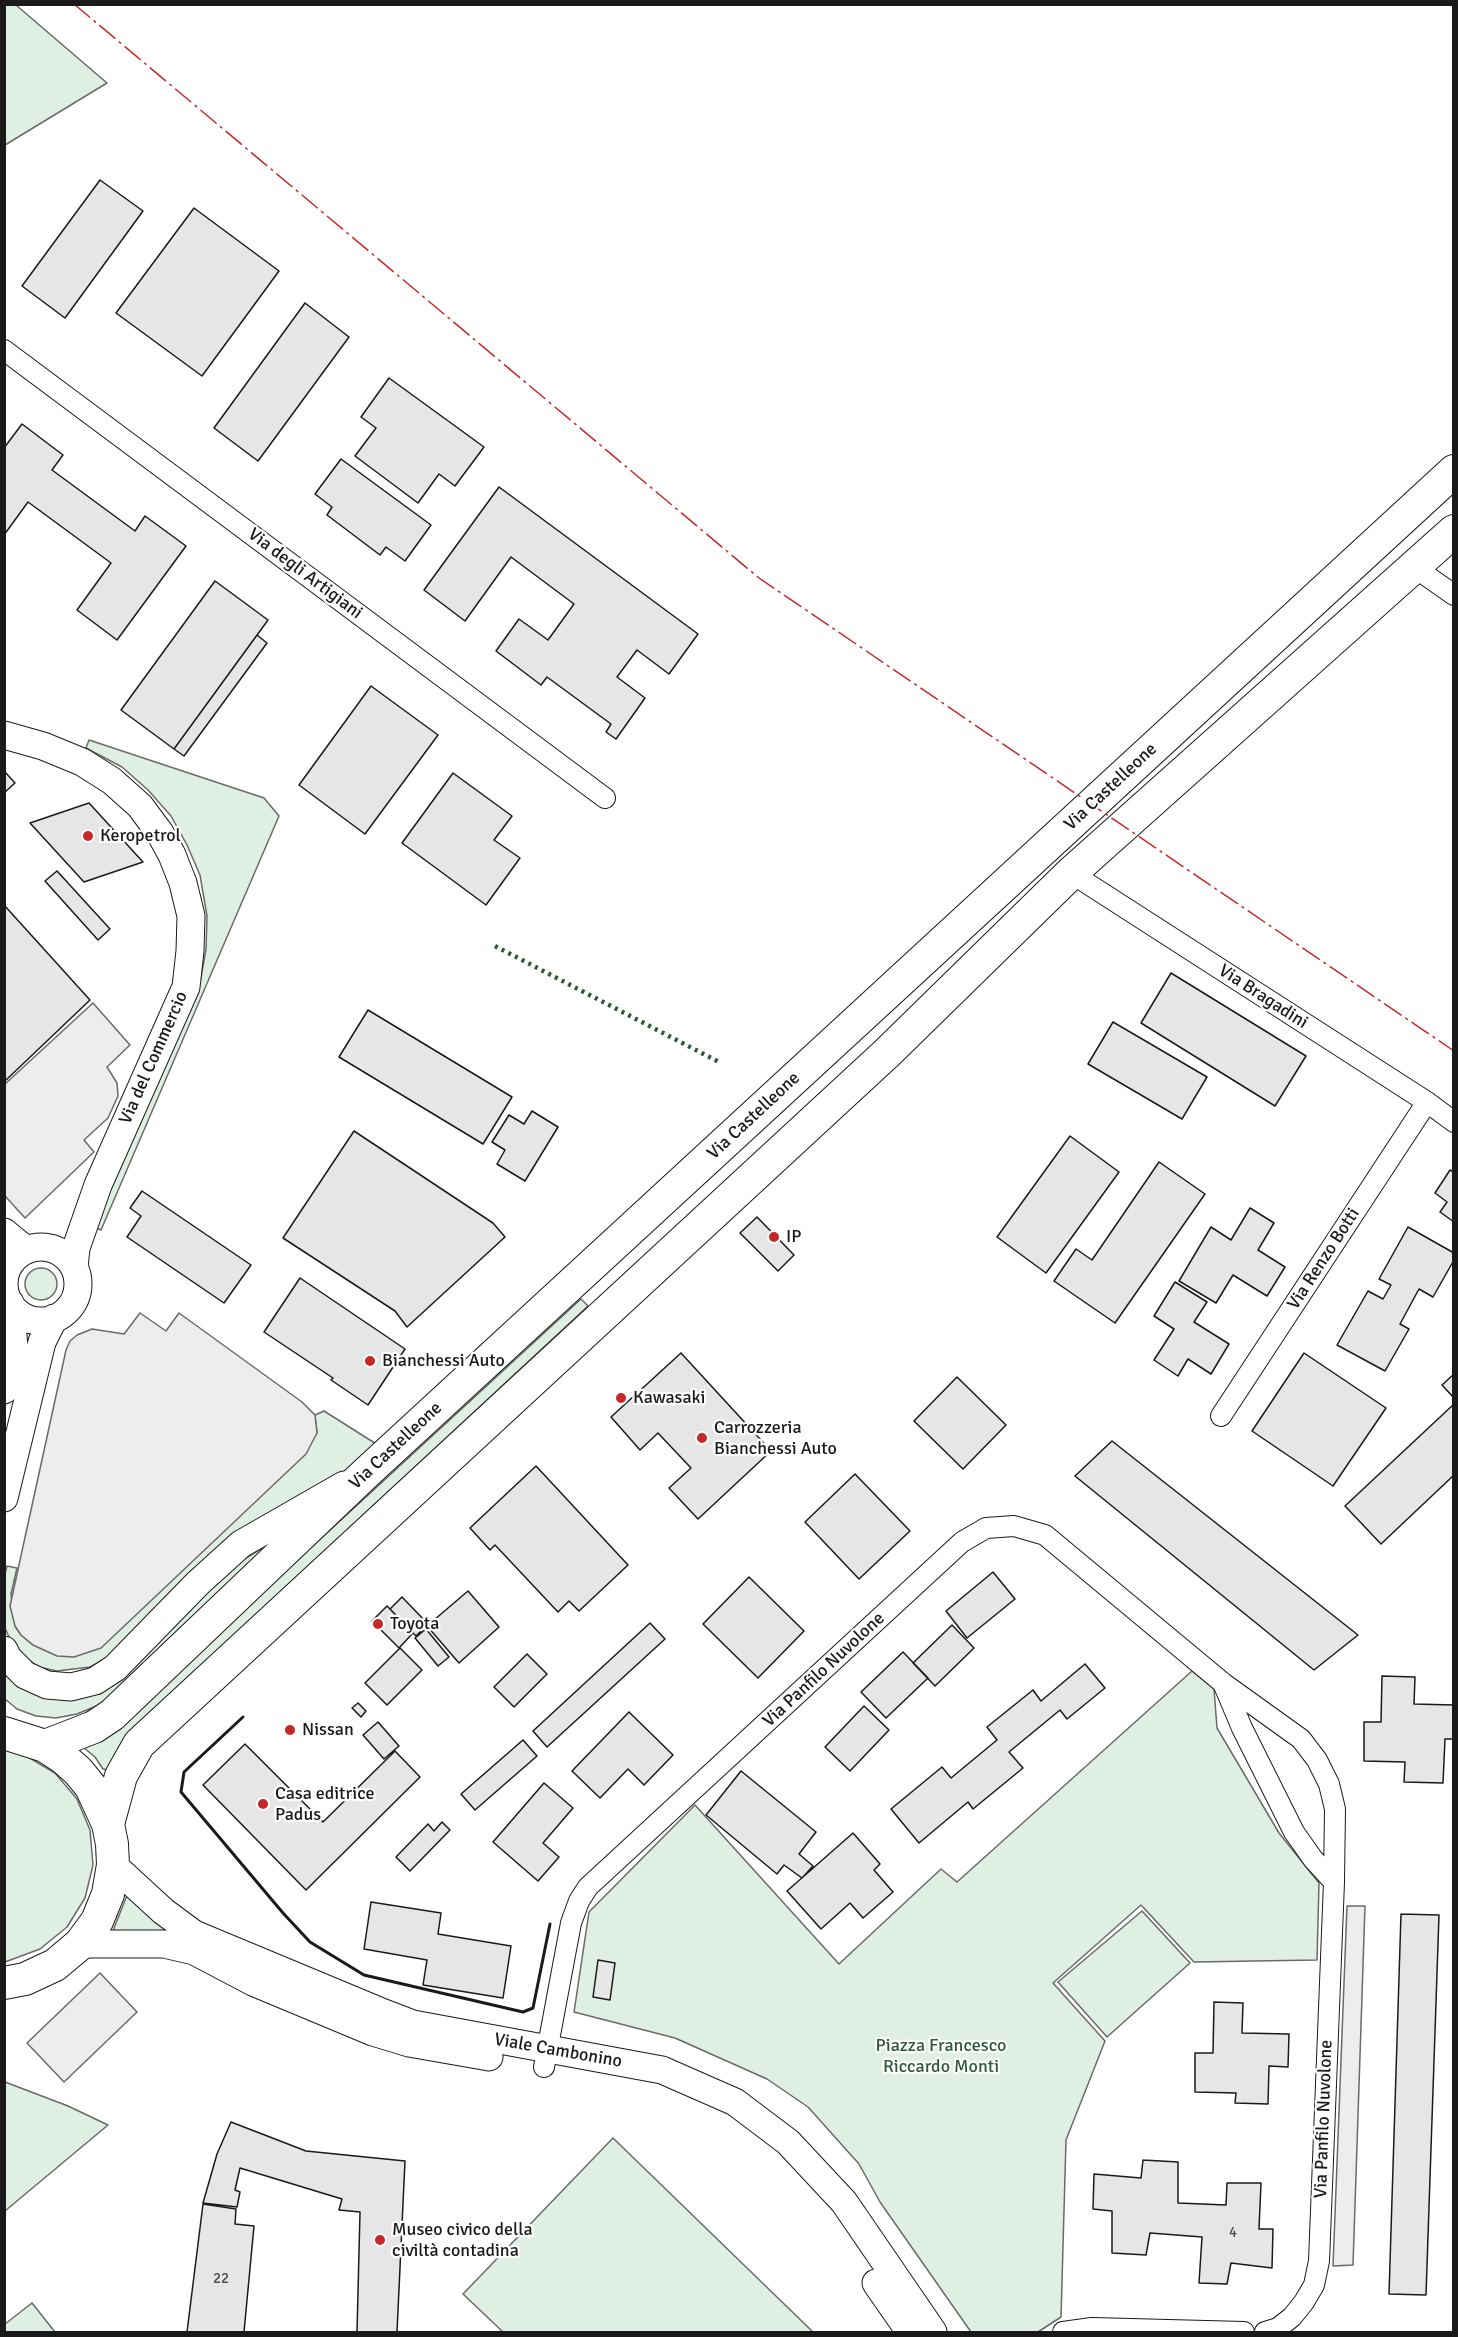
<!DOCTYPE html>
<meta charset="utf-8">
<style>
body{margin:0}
#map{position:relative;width:1458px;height:2337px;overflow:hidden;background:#fff;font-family:Signika,sans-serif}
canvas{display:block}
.frame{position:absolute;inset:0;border:6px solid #1a1a1a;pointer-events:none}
</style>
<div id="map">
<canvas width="1458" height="2337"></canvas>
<div class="frame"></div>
</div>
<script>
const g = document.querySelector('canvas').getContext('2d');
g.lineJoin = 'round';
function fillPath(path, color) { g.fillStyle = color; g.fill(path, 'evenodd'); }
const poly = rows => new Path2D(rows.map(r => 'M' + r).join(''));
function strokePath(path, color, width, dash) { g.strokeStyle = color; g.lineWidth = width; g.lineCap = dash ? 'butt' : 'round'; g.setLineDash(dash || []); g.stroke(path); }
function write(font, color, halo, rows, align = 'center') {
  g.font = font + ' Signika,sans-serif'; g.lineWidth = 4.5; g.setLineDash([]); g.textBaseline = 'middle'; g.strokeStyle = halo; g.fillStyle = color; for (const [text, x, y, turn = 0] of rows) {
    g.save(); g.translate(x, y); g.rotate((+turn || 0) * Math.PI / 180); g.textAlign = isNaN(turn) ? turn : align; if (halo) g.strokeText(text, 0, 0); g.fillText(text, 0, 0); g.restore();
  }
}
const green = poly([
 [5,4,16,5,107,83,5,145,5,4],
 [89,740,264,798,279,816,101,1230,94,1227,200,983,206,949,207,916,200,875,187,845,171,816,148,790,122,767,86,748,89,740],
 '25 1284a16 16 0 1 1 32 0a16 16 0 1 1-32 0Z',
 [581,1299,588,1306,134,1728,108,1770,103,1769,95,1757,83,1747,127,1717,581,1299],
 [324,1411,381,1447,107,1658,90,1667,57,1671,39,1667,25,1658,13,1646,5,1628,4,1578,7,1566,17,1568,11,1594,15,1626,21,1635,33,1645,317,1433,315,1415,324,1411],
 [269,1544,131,1681,99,1705,77,1714,56,1718,36,1716,17,1709,5,1699,4,1668,71,1693,246,1558,269,1544],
 [1192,1671,1214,1689,1217,1728,1279,1833,1319,1883,1317,1960,1194,1962,1141,1905,1053,1983,1105,2041,1066,2140,1061,2317,1038,2332,971,2332,880,2202,859,2164,808,2107,767,2079,675,2038,574,2012,589,1912,695,1805,839,1964,941,1869,957,1882,1192,1671],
 [5,1750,23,1754,55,1773,77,1799,90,1830,93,1865,85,1898,67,1927,40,1949,5,1962,5,1750],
 [128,1893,183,1937,114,1932,114,1928,128,1893],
 [1142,1911,1190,1963,1107,2037,1058,1982,1142,1911],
 [5,2082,68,2106,108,2125,5,2211,5,2082],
 [613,2138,813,2332,503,2332,463,2294,613,2138],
 [32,2303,55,2332,5,2332,5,2324,32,2303]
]);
fillPath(green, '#e0efe3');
strokePath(green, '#6a6a6a', 1.5);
const parking = poly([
 [93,1003,130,1045,107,1067,117,1083,118,1096,108,1118,84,1140,94,1152,25,1218,5,1196,5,1084,93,1003],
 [140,1313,166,1331,179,1313,302,1402,315,1415,317,1433,306,1454,101,1648,74,1657,57,1656,33,1645,21,1635,15,1626,10,1606,66,1350,70,1341,77,1335,92,1329,124,1334,140,1313],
 [1347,1906,1365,1906,1353,2265,1333,2266,1347,1906],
 [100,1973,137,2012,64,2082,27,2043,100,1973]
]);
fillPath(parking, '#ededed');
strokePath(parking, '#6a6a6a', 1.5);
const building = poly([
 [100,180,143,211,65,318,22,286,100,180],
 [194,208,279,271,202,376,116,313,194,208],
 [305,303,349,337,258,461,214,428,305,303],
 [389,378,484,447,455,486,439,474,418,503,355,456,376,428,361,417,389,378],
 [22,424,63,455,52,470,135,531,145,516,186,546,117,640,77,610,111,563,28,502,4,535,4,448,22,424],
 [341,459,431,525,405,561,386,547,380,555,327,515,332,507,315,494,341,459],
 [499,487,698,634,669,674,637,650,617,677,645,698,616,739,606,732,611,724,547,677,541,685,496,651,519,619,548,640,574,604,511,557,465,621,424,590,499,487],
 [215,581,268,620,174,749,121,710,215,581],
 [257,635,267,643,184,756,174,749,257,635],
 [371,686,438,735,365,834,299,785,371,686],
 [5,772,15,783,4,793,4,773,5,772],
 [453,773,512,816,494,840,520,858,486,905,402,843,453,773],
 [89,803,143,862,84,882,30,823,89,803],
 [57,871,110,929,98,940,45,881,57,871],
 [4,905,90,1000,5,1081,4,1080,4,905],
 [1171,973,1306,1056,1275,1106,1141,1023,1171,973],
 [368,1010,512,1097,483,1144,339,1057,368,1010],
 [1113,1022,1207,1077,1182,1119,1088,1064,1113,1022],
 [532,1111,558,1127,525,1181,497,1164,505,1150,492,1142,509,1115,524,1124,532,1111],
 [354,1131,493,1223,505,1237,407,1327,395,1311,283,1238,354,1131],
 [1070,1136,1119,1172,1046,1273,997,1237,1070,1136],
 [1159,1162,1205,1194,1115,1323,1054,1281,1076,1249,1092,1260,1159,1162],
 [1450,1170,1454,1172,1454,1222,1440,1212,1447,1202,1435,1193,1450,1170],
 [142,1191,251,1265,224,1303,127,1237,141,1216,130,1208,142,1191],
 [1250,1208,1274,1223,1258,1250,1285,1267,1267,1296,1233,1275,1216,1303,1179,1281,1211,1227,1231,1240,1250,1208],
 [757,1217,794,1255,778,1271,740,1233,757,1217],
 [1408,1227,1454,1253,1454,1260,1433,1297,1419,1289,1400,1324,1409,1329,1385,1371,1337,1345,1368,1291,1383,1299,1391,1285,1379,1279,1408,1227],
 [300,1278,405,1349,368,1405,331,1380,333,1378,264,1332,300,1278],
 [1175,1282,1207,1302,1194,1322,1229,1344,1211,1374,1188,1359,1178,1376,1154,1360,1174,1329,1154,1316,1175,1282],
 [681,1353,771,1451,698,1519,669,1488,691,1468,658,1433,640,1450,611,1417,681,1353],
 [1304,1353,1386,1408,1333,1486,1252,1431,1304,1353],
 [1454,1374,1454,1398,1442,1385,1454,1374],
 [957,1377,1006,1425,963,1469,914,1421,957,1377],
 [1454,1404,1454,1475,1381,1544,1345,1506,1454,1404],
 [1112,1441,1358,1635,1314,1670,1075,1476,1112,1441],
 [536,1466,628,1565,579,1611,569,1601,558,1612,495,1545,490,1550,470,1528,536,1466],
 [855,1474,910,1531,859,1579,805,1522,855,1474],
 [993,1572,1015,1599,967,1638,946,1611,993,1572],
 [749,1577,804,1631,758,1678,703,1624,749,1577],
 [468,1591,499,1627,459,1663,427,1626,468,1591],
 [402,1597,428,1624,416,1636,390,1609,402,1597],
 [387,1606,413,1633,399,1648,372,1621,387,1606],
 [650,1623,665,1639,547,1747,533,1731,650,1623],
 [952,1625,974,1648,935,1686,913,1663,952,1625],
 [426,1629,449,1657,438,1666,415,1638,426,1629],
 [400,1648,422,1670,387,1705,365,1683,400,1648],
 [903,1652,928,1678,886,1718,861,1692,903,1652],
 [527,1654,547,1674,514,1707,494,1687,527,1654],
 [1085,1664,1105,1688,1067,1719,1060,1710,1009,1752,1023,1768,973,1809,968,1802,919,1843,891,1809,942,1767,951,1778,997,1740,987,1727,1033,1690,1041,1701,1085,1664],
 [1382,1676,1415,1677,1414,1704,1454,1705,1454,1739,1445,1739,1443,1783,1404,1782,1405,1762,1364,1761,1364,1722,1381,1722,1382,1676],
 [358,1703,366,1711,361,1717,352,1708,358,1703],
 [864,1706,889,1730,850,1771,825,1747,864,1706],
 [629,1712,673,1755,644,1785,628,1769,600,1798,572,1771,629,1712],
 [378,1722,399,1746,384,1759,363,1735,378,1722],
 [523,1740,537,1756,475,1810,461,1794,523,1740],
 [245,1744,323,1822,395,1751,420,1777,306,1890,203,1785,245,1744],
 [741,1771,816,1832,799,1854,813,1866,802,1878,784,1865,777,1874,706,1815,741,1771],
 [544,1783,573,1808,543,1843,559,1857,538,1881,493,1842,544,1783],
 [442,1822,450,1830,410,1871,396,1857,428,1824,434,1831,442,1822],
 [853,1833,880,1864,874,1870,893,1892,863,1918,850,1903,821,1929,787,1891,853,1833],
 [371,1902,441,1913,438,1934,511,1946,503,1998,423,1985,427,1960,364,1949,371,1902],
 [1401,1914,1439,1915,1426,2295,1389,2294,1401,1914],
 [598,1960,615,1963,610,2000,593,1997,598,1960],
 [1214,2002,1243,2003,1242,2033,1289,2034,1288,2067,1269,2066,1268,2104,1235,2103,1236,2093,1195,2092,1195,2053,1213,2053,1214,2002],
 [231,2122,306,2151,405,2161,397,2332,357,2332,360,2212,339,2210,342,2199,240,2168,235,2190,240,2192,237,2207,203,2203,217,2154,231,2122],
 [1143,2160,1178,2162,1178,2203,1226,2205,1227,2183,1261,2183,1259,2229,1273,2229,1272,2268,1231,2263,1227,2284,1199,2283,1202,2237,1150,2233,1146,2255,1112,2253,1112,2211,1093,2209,1094,2174,1141,2178,1143,2160],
 [203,2204,236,2209,235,2224,254,2226,244,2332,187,2332,203,2204]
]);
fillPath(building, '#e6e6e6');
strokePath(building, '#1a1a1a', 1.5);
const street = poly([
 [4,350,605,798],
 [1414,567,1454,595],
 [1071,873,1427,1102,1454,1122],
 [1221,1416,1427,1102],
 [544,2067,571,1923,579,1901,588,1887,962,1542,986,1528,1014,1526,1045,1535,1223,1683],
 [1063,2332,1092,2328,1244,2332],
 [1265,2332,1278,2328,1292,2317,1304,2302,1314,2285,1319,2261,1334,1882,1335,1809,1329,1784,1317,1760,1301,1739,1223,1683,1242,1728,1294,1832,1313,1859,1334,1882]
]);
const secondary = poly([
 [4,735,43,746,82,762,112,781,140,806,160,833,172,855,183,883,191,916,190,951,186,987,98,1185,76,1248,74,1267],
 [4,1232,26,1250],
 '4 1284a37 37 0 1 1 74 0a37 37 0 1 1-74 0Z',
 [4,1390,15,1357,10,1303],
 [4,1498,42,1342,54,1318],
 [4,1650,8,1658,25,1675,47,1685,71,1687,95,1681,115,1668,198,1583,241,1544,344,1485],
 [113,1865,163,1911,194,1934,379,2011,413,2024,662,2070,735,2102,788,2142,844,2202,933,2332],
 [80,1944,164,1944,194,1951,253,1982,373,2032,409,2043,489,2057],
 [876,2283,910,2332]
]);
const primary = poly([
 [4,1733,45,1746,62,1757,78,1771,91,1787,108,1824,112,1844,113,1865,108,1894,97,1921,80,1944,55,1965,25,1979,4,1983],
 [45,1746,94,1727,112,1715,366,1473,1454,471],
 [108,1824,121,1776,139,1744,887,1053,1071,873,1454,531]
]);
strokePath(street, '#1a1a1a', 22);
strokePath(secondary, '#1a1a1a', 29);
strokePath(primary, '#1a1a1a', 34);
strokePath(street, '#fff', 20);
strokePath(secondary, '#fff', 27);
strokePath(primary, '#fff', 32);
strokePath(poly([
 [495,946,721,1063]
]), '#2b5a34', 4.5, [3, 4.5]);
strokePath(poly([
 [243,1717,184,1772,181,1792,283,1913,310,1942,364,1975,523,2012,533,2008,550,1924]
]), '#1a1a1a', 3);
strokePath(poly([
 [74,4,759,578,1454,1051]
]), '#c62828', 1.5, [21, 4.5, 3, 4.5]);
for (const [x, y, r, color] of [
 [88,836,6,"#c62828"],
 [774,1237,6,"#c62828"],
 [370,1361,6,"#c62828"],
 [621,1398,6,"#c62828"],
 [702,1438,6,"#c62828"],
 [378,1624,6,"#c62828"],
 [290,1730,6,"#c62828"],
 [263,1804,6,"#c62828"],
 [380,2240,6,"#c62828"]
]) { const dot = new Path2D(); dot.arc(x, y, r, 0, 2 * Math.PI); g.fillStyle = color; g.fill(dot); strokePath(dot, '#fff', 2); }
write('15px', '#4d4d4d', null, [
 ["4",1233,2233],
 ["22",221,2279]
]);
write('18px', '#1a1a1a', '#fff', [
 ["Via degli Artigiani",305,574,37],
 ["Via Castelleone",1111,787,-43],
 ["Via Bragadini",1263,997,33],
 ["Via del Commercio",154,1058,-66],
 ["Via Castelleone",754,1116,-43],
 ["Via Renzo Botti",1324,1259,-57],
 ["Via Castelleone",396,1446,-43],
 ["Via Panfilo Nuvolone",824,1670,-43],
 ["Viale Cambonino",558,2051,10],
 ["Via Panfilo Nuvolone",1324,2119,-88]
]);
write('18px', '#1a1a1a', '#fff', [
 ["Keropetrol",100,836],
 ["IP",786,1237],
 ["Bianchessi Auto",382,1361],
 ["Kawasaki",633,1398],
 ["Carrozzeria",714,1428],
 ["Bianchessi Auto",714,1449],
 ["Toyota",390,1624],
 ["Nissan",302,1730],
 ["Casa editrice",275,1794],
 ["Padus",275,1815],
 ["Museo civico della",392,2230],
 ["civiltà contadina",392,2251]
], 'left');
write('18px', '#2b5a34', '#fff', [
 ["Piazza Francesco",941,2046],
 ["Riccardo Monti",941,2067]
]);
</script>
